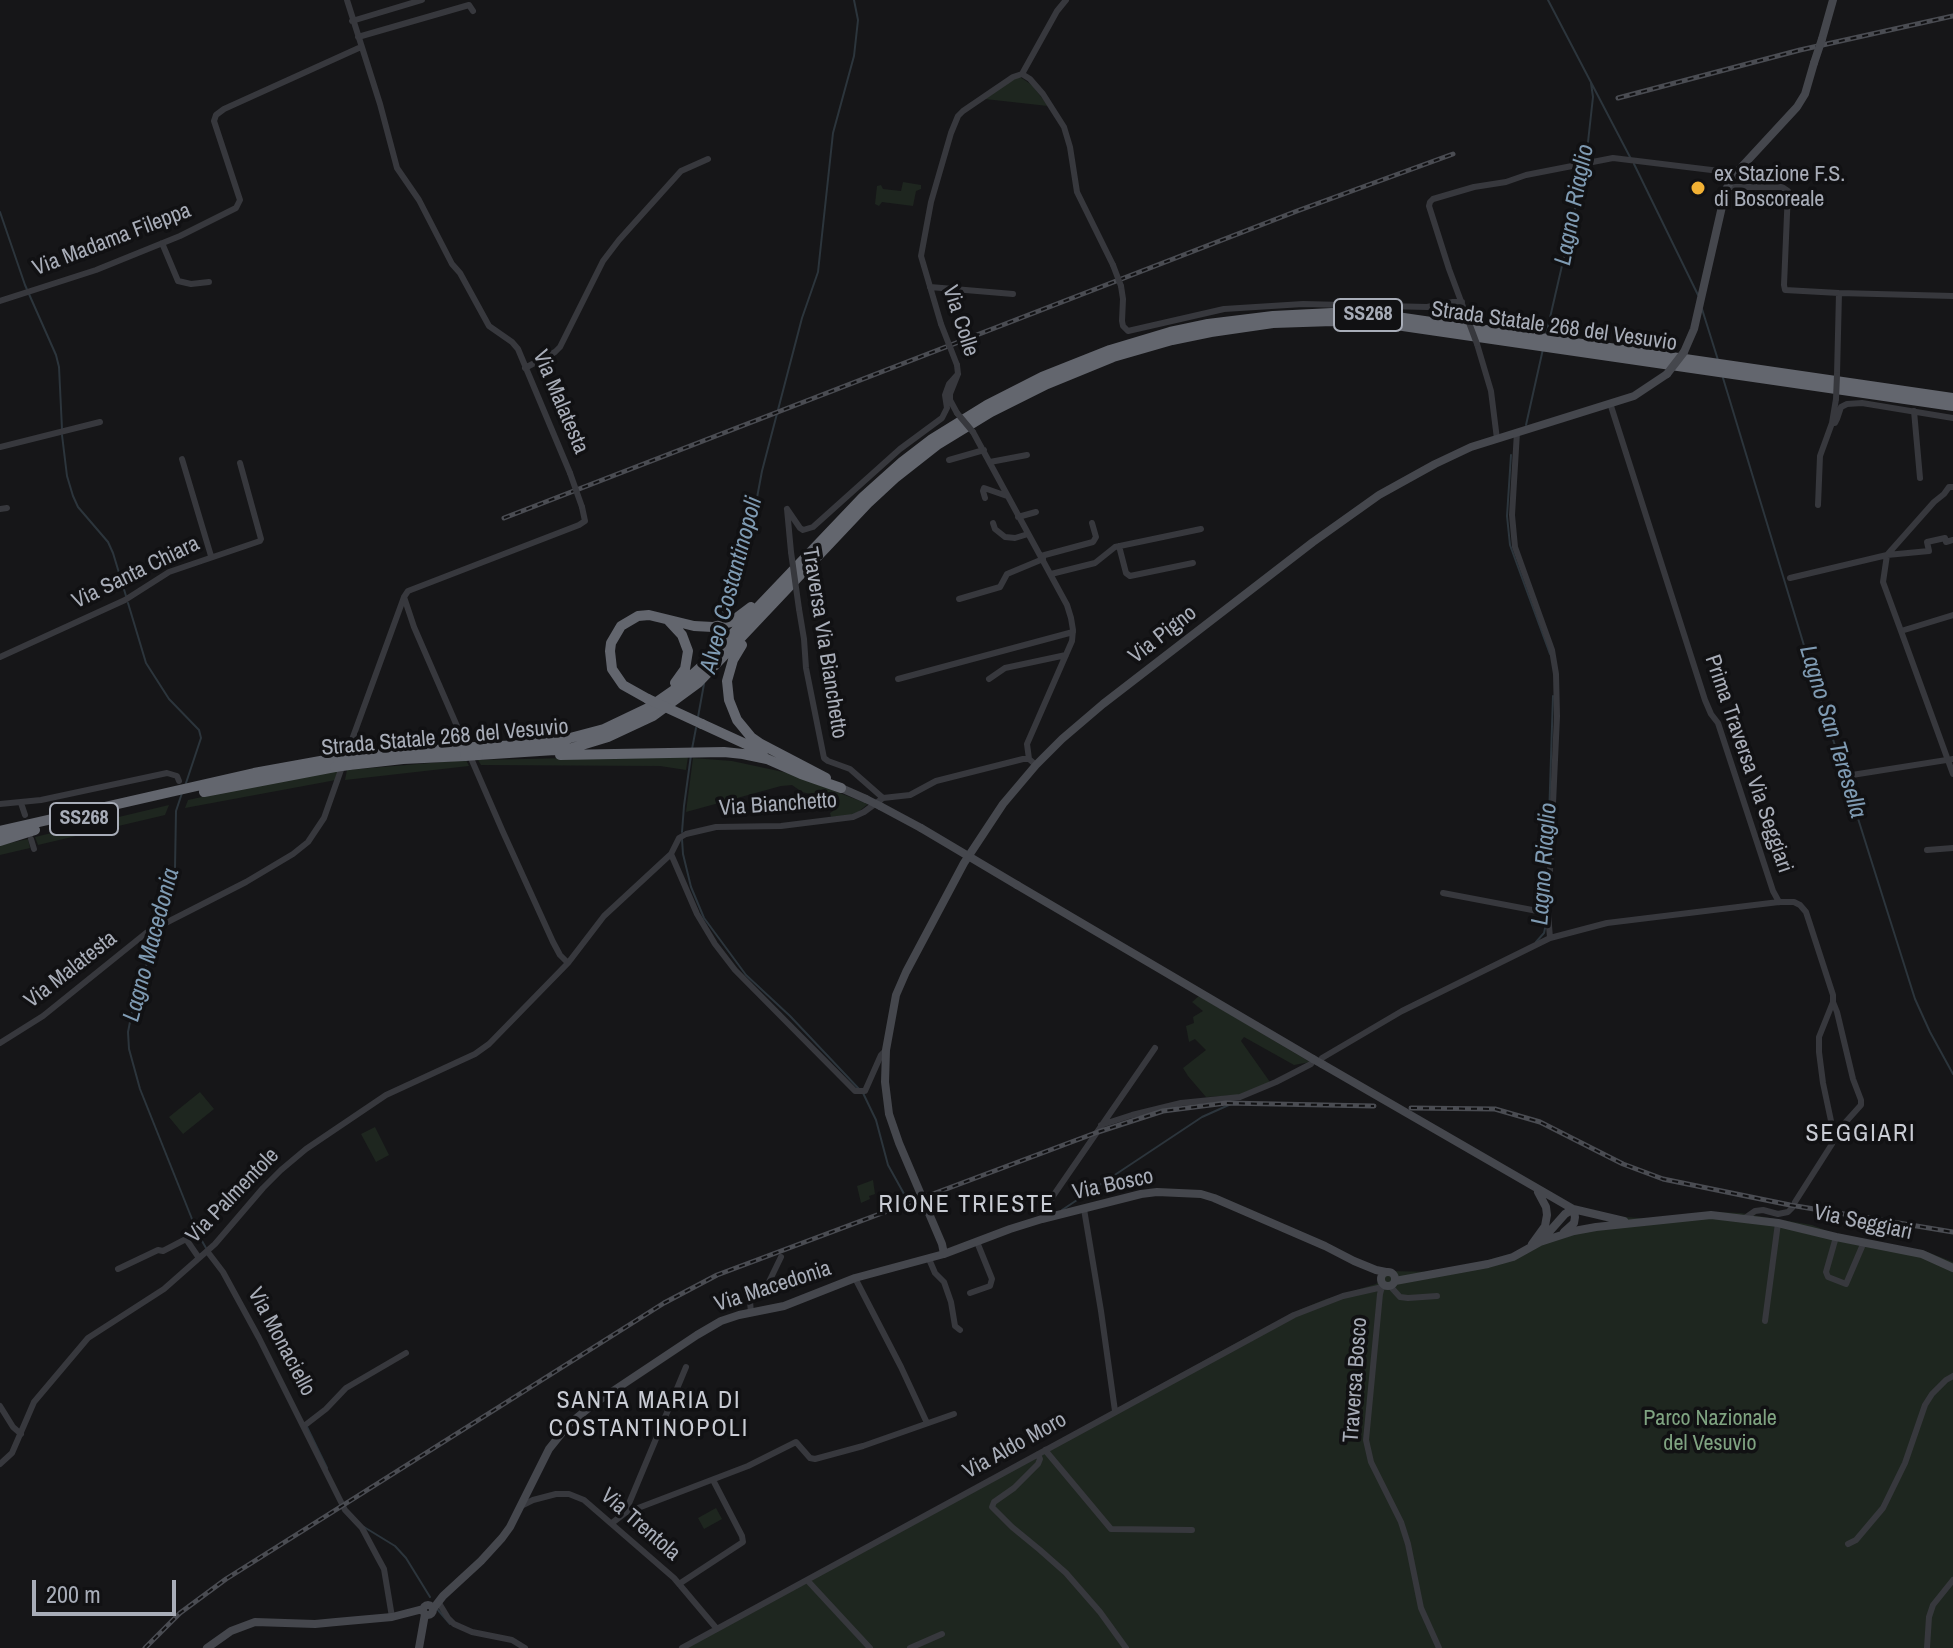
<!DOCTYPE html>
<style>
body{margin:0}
#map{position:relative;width:1953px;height:1648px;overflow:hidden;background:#161618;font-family:"Archivo Narrow",sans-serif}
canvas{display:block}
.scale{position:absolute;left:32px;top:1580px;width:144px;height:36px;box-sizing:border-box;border:4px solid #a8adb8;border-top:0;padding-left:10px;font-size:24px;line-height:28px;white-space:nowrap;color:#a8adb8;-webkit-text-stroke:6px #111113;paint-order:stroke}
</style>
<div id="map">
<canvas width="1953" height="1648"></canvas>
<div class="scale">200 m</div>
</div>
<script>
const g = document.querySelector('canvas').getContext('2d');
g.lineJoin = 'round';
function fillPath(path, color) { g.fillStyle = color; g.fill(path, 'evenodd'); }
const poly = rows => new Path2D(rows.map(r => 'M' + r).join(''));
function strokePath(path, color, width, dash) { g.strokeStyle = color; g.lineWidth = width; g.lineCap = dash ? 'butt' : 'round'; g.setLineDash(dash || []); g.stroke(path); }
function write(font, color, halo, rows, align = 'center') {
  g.font = font + ' "Archivo Narrow",sans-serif'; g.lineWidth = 7; g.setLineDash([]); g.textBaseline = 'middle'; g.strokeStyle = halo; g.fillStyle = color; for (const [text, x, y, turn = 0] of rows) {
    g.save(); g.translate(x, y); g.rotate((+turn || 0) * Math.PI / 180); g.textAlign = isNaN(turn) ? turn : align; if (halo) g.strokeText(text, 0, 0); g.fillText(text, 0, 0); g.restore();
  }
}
fillPath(poly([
 [1020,77,1032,85,1048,106,985,99,1011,80],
 [903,182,921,185,921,189,916,191,913,206,882,202,879,206,875,204,877,186,881,185,883,189,901,191],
 [615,757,688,757,686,770,660,766,481,765,478,760],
 [693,758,732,761,788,773,868,804,858,812,852,815,831,817,830,813,833,811,829,801,822,800,814,795,802,792,792,785,781,786,686,812],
 [466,760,469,766,345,780,347,770],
 [339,770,336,780,185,808,188,800,266,783],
 [169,805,165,815,38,845,35,837],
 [28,839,30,848,0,855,0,845],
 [1199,996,1310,1062,1294,1065,1244,1037,1241,1041,1270,1082,1239,1095,1206,1097,1188,1076,1183,1068,1206,1050,1195,1039,1189,1042,1186,1026,1194,1023,1193,1017,1203,1011,1192,1002],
 [200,1092,214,1109,183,1134,169,1117],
 [375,1127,389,1155,376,1162,361,1134],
 [873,1180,875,1194,869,1196,870,1199,861,1203,857,1186],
 [1716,1212,1741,1213,1812,1225,1838,1235,1925,1251,1953,1262,1953,1648,678,1648,1260,1330,1299,1310,1326,1299,1376,1284,1390,1271,1433,1272,1458,1268,1517,1252,1625,1217,1653,1219,1693,1213],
 [716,1508,722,1519,704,1529,698,1518]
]), '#1e261f');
strokePath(poly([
 [1548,0,1631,159],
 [1586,160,1593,97,1591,83],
 [1634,164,1698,295],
 [0,212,25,285,56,355,59,367,62,429],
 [1702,309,1718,360],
 [1546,335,1585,166],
 [1723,378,1819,695,1915,999,1930,1032,1953,1074],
 [1526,425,1543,349],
 [62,435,67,476,73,496,78,507,108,542,113,553,126,596],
 [1511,455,1507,516,1510,545,1550,654],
 [128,603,146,663,169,699,199,730,201,738,186,783],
 [720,620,750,535,762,471,802,318,818,272,833,133,854,56,858,20,854,0],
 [711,651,717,630],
 [698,717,704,684],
 [692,749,696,728],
 [1549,818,1553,696],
 [682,832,684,806,691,755],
 [682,839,683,854,691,887,704,918,746,975,790,1016,859,1089],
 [159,923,175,868,176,811,182,793],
 [157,930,132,1012,128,1032,129,1049,140,1089,198,1234,206,1248],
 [1536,942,1544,933,1546,924],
 [863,1093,876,1120,888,1165,908,1201],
 [1062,1210,1202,1117,1231,1104],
 [307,1427,327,1468],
 [364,1527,395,1546,406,1558,430,1597],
 [438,1610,450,1624]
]), '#2c353c', 2);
strokePath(poly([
 [347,0,380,104,397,168,419,200,452,264,460,273,489,326,512,342,518,349,570,473],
 [352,21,422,0],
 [358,37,469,5,473,11],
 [1022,74,1030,79,1043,94,1064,127,1070,147,1077,192,1113,265],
 [1727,187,1782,187,1788,191,1784,285,1785,290,1839,293,1953,296],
 [162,243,178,281,191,284,209,282],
 [1121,286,1123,299,1122,321,1123,326,1128,331,1224,309,1303,304,1427,307,1453,302,1462,302],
 [930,287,1013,294],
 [0,301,96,270,180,236,236,208,240,200,214,121,216,115,224,109,361,47],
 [1468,320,1449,269,1429,206,1430,202,1433,199,1474,187,1506,182,1526,175,1613,158,1736,173],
 [941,324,921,256,931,202,951,133,958,116,963,111,1013,77,1022,74,1057,11,1066,0],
 [1477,344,1491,391,1497,439],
 [525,368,555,352,560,347,603,261,619,240,681,171,708,159],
 [1837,375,1839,293],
 [1610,403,1705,700,1711,714,1718,723,1773,891,1779,902],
 [1914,411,1920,478],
 [957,413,950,400,950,394,958,374,957,365],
 [1832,423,1835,423,1837,419,1841,407,1847,404,1862,403,1953,418],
 [973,432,1067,605,1071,618,1073,630,1072,641,1027,744,1029,759],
 [1517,432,1512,515,1515,547,1552,650,1556,674,1557,716,1548,913],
 [0,447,100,422],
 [182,459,211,556],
 [949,460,984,450],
 [990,462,1027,455],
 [1953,487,1949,487,1944,494,1934,502,1887,555,1883,582,1901,631,1953,615],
 [985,498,983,491,984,488,1007,496],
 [1818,505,1820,456,1832,423,1836,399],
 [0,509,7,508],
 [787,509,800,528,803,530,813,527,900,449,942,418,947,408,945,395,949,384,958,374],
 [787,509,791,552],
 [1018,517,1036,512],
 [993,523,995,529,1005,537,1015,538,1028,534],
 [1119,546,1126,573,1130,576,1193,563],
 [1041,556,1093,542,1096,537,1092,523],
 [1051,574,1095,563,1115,547,1201,529],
 [1790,578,1887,555,1929,551,1927,542,1945,538,1946,542,1953,540],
 [959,599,1000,587,1007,574,1043,559],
 [799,609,804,639,806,668,824,758,828,761,850,769,883,798],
 [1901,631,1953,774],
 [0,657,125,600,169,572,260,541,261,539,240,463],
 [898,679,1073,632],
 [989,679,1005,668,1066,655],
 [346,756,404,597],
 [1852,775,1953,759],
 [21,803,25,815],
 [0,804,41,800,167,773,177,776,179,781],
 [31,839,34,849],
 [1927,850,1953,848],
 [671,854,697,914,715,944,735,970,855,1091,865,1091,881,1055,886,1050],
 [1443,893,1548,913,1550,938],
 [568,963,560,955,553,942,503,832,414,627,404,597,408,591,579,525,585,521,582,507],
 [1833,1002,1837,1012,1853,1079,1861,1100,1861,1105,1834,1135],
 [0,1043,43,1016,146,933,246,882,293,854,308,842,324,818,342,767],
 [1322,1058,1402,1011,1550,938,1607,923,1779,902,1794,902,1800,905,1806,912,1833,995,1833,1002,1819,1037,1819,1052,1823,1083,1834,1135,1832,1144,1795,1202],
 [1101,1125,1132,1115,1181,1103,1240,1097,1276,1082,1311,1064],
 [1084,1209,1101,1311,1115,1411],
 [1745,1218,1755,1211,1763,1210,1778,1214,1788,1212,1792,1208],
 [1042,1219,1053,1196,1155,1048],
 [1836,1237,1826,1272,1828,1277,1846,1284,1864,1242],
 [207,1251,223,1272,259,1338,345,1510,362,1528,378,1558,384,1569,392,1617],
 [929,1259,935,1273,944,1282,951,1302,955,1326,960,1330],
 [118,1269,158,1250,163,1251,186,1239,199,1258],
 [855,1278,901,1367,927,1423],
 [1390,1286,1400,1297,1408,1298,1437,1296],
 [1382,1287,1380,1294,1366,1440,1371,1462,1401,1522,1408,1544,1421,1608,1439,1648],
 [970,1293,990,1286,992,1279,977,1242],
 [751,1313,750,1301,766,1288,781,1257],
 [1765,1321,1778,1223],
 [0,1406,13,1427,21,1434],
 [304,1426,326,1409,346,1388,406,1353],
 [1045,1450,1111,1529,1192,1530],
 [1038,1454,1040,1459,1038,1464,1014,1488,994,1502,992,1507,1012,1527,1040,1550,1066,1573,1100,1612,1126,1648],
 [0,1464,12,1453,34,1402,88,1338,164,1289,215,1244,263,1188,281,1170,306,1149,386,1095,475,1054,489,1044,568,963,604,916,671,854,679,838,686,834,716,827,781,826,853,817,864,812,883,798,910,795,936,781,1023,759,1029,759,1036,765],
 [521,1506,533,1500,556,1494,569,1494,584,1500,674,1578,717,1629],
 [625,1513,686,1367],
 [612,1523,625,1513,748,1466,796,1442,810,1458,815,1459,863,1446,954,1414],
 [1848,1544,1856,1540,1883,1508,1905,1463,1925,1405,1932,1394,1946,1380,1953,1376],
 [807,1580,870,1648],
 [679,1584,743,1542,742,1536,713,1480],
 [439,1603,448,1618,454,1624,472,1632,512,1640,525,1648],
 [682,1648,1294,1315,1343,1296,1387,1286],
 [910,1648,942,1634],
 [1927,1648,1929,1617,1933,1605,1953,1580]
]), '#37383d', 6);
strokePath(poly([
 [1822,39,1833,0],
 [1684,352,1694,329,1726,189,1736,173,1797,107,1805,94,1814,63],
 [841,788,866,799],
 [880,806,921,828],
 [1017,885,1313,1059],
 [1322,1064,1573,1209,1624,1221],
 [1564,1232,1574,1223,1575,1217,1573,1209],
 [1542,1240,1565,1214,1573,1209],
 [1532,1244,1545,1226,1547,1215,1546,1207,1538,1192],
 [944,1254,942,1244,899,1143,889,1114,885,1082,886,1050,896,995,906,972,964,863,1003,804,1036,765,1062,739,1103,704,1313,542,1379,495,1435,464,1471,447,1634,396,1667,374],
 '1381 1279a7 7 0 1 1 14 0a7 7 0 1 1-14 0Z',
 [1395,1281,1488,1264,1513,1257,1540,1242,1574,1231,1596,1227,1711,1215,1778,1223,1836,1237,1922,1254,1953,1268],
 '423 1610a5 5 0 1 1 10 0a5 5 0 1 1-10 0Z',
 [433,1609,443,1596,481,1561,502,1538,510,1527,549,1449,569,1424,595,1403,697,1335,721,1321,739,1315,784,1306,855,1278,944,1254,1010,1229,1042,1219,1141,1194,1157,1192,1201,1194,1214,1198,1325,1246,1354,1261,1376,1270,1386,1272],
 [207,1648,231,1631,255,1622,315,1624,336,1622,392,1617,423,1609],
 [419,1648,425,1614]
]), '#45474d', 8);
strokePath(poly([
 [669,621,682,635,688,651,685,669,675,683],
 [742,645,733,660,727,681,729,700,737,720,751,737,761,744,826,778],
 [648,699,623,685,612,669,610,651,611,643,621,626,638,616,649,615,694,626,713,627,731,622,751,607],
 [702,724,763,752],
 [475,747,523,745,570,738,604,729,648,708,681,685,702,666,863,497,902,462,932,439,987,405,1042,377,1110,350,1170,332,1208,324,1273,316,1332,313,1390,316,1953,398],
 [478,755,555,750,572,748,608,737,653,716,698,683,868,503,895,478,937,445,991,412,1047,384,1113,357,1172,340,1211,332,1273,323,1333,321,1389,324,1953,406],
 [560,755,724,752,743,754,767,759,801,774,841,788],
 [351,756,461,748],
 [349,765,403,759,465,756],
 [204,792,335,767],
 [0,831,254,773,337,758],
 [0,841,35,830]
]), '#63666e', 10);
const rail = poly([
 [1618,98,1800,50,1953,16],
 [504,518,1297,211,1453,154],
 [1411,1108,1495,1109,1540,1122,1623,1164,1663,1179,1790,1205,1953,1232],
 [145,1648,180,1613,226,1579,664,1303,717,1275,1098,1132,1163,1111,1226,1103,1374,1106]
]);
strokePath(rail, '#4a4c52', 5);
strokePath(rail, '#111113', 2, [6]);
strokePath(poly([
 [1113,265,1121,286],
 [1468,320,1477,344],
 [941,324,957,365],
 [1836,399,1837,375],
 [957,413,973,432],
 [570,473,582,507],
 [791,552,799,609]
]), '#37383d', 6);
strokePath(poly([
 [1814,63,1822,39],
 [1667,374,1684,352],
 [866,799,880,806],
 [921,828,1017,885],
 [1313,1059,1322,1064]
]), '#45474d', 8);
strokePath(poly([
 [648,699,702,724],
 [461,748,475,747],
 [465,756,478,755],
 [337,758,351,756],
 [335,767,349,765]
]), '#63666e', 10);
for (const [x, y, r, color] of [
 [1698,188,8,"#f2b134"]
]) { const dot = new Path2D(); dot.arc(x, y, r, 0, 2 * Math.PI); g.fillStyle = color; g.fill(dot); strokePath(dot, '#111113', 3); }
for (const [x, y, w] of [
 [1368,315,68],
 [84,819,68]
]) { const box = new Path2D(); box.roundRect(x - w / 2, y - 16, w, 32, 6); g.fillStyle = '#111113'; g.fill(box); strokePath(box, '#a8adb8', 2); }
write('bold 20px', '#a8adb8', null, [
 ["SS268",1368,315],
 ["SS268",84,819]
]);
write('22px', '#a8adb8', '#111113', [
 ["ex Stazione F.S.",1714,175],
 ["di Boscoreale",1714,200]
], 'left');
write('22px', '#a8adb8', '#111113', [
 ["Via Madama Fileppa",112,240,-21],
 ["Via Colle",960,321,72],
 ["Strada Statale 268 del Vesuvio",1554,327,8],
 ["Via Malatesta",560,402,67],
 ["Via Santa Chiara",136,573,-26],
 ["Via Pigno",1163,635,-38],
 ["Traversa Via Bianchetto",824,643,81],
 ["Strada Statale 268 del Vesuvio",445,738,-5],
 ["Prima Traversa Via Seggiari",1748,764,71],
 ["Via Bianchetto",778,805,-4],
 ["Via Malatesta",71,970,-38],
 ["Via Bosco",1113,1185,-12],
 ["Via Palmentole",233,1196,-46],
 ["Via Seggiari",1863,1223,12],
 ["Via Macedonia",773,1287,-18],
 ["Via Monaciello",281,1342,62],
 ["Traversa Bosco",1356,1380,-86],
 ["Via Aldo Moro",1015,1446,-29],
 ["Via Trentola",640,1525,41]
]);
write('22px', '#7fa381', '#111113', [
 ["Parco Nazionale",1710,1419],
 ["del Vesuvio",1710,1444]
]);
write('italic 24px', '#7f9bb3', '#111113', [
 ["Lagno Riaglio",1575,205,-79],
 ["Alveo Costantinopoli",732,585,-75],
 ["Lagno San Teresella",1832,732,73],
 ["Lagno Riaglio",1545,864,-86],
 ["Lagno Macedonia",152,945,-75]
]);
g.letterSpacing = '2px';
write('24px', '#c9ccd4', '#111113', [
 ["SEGGIARI",1861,1135],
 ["RIONE TRIESTE",967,1206],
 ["SANTA MARIA DI",649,1402],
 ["COSTANTINOPOLI",649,1430]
]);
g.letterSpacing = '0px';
</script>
